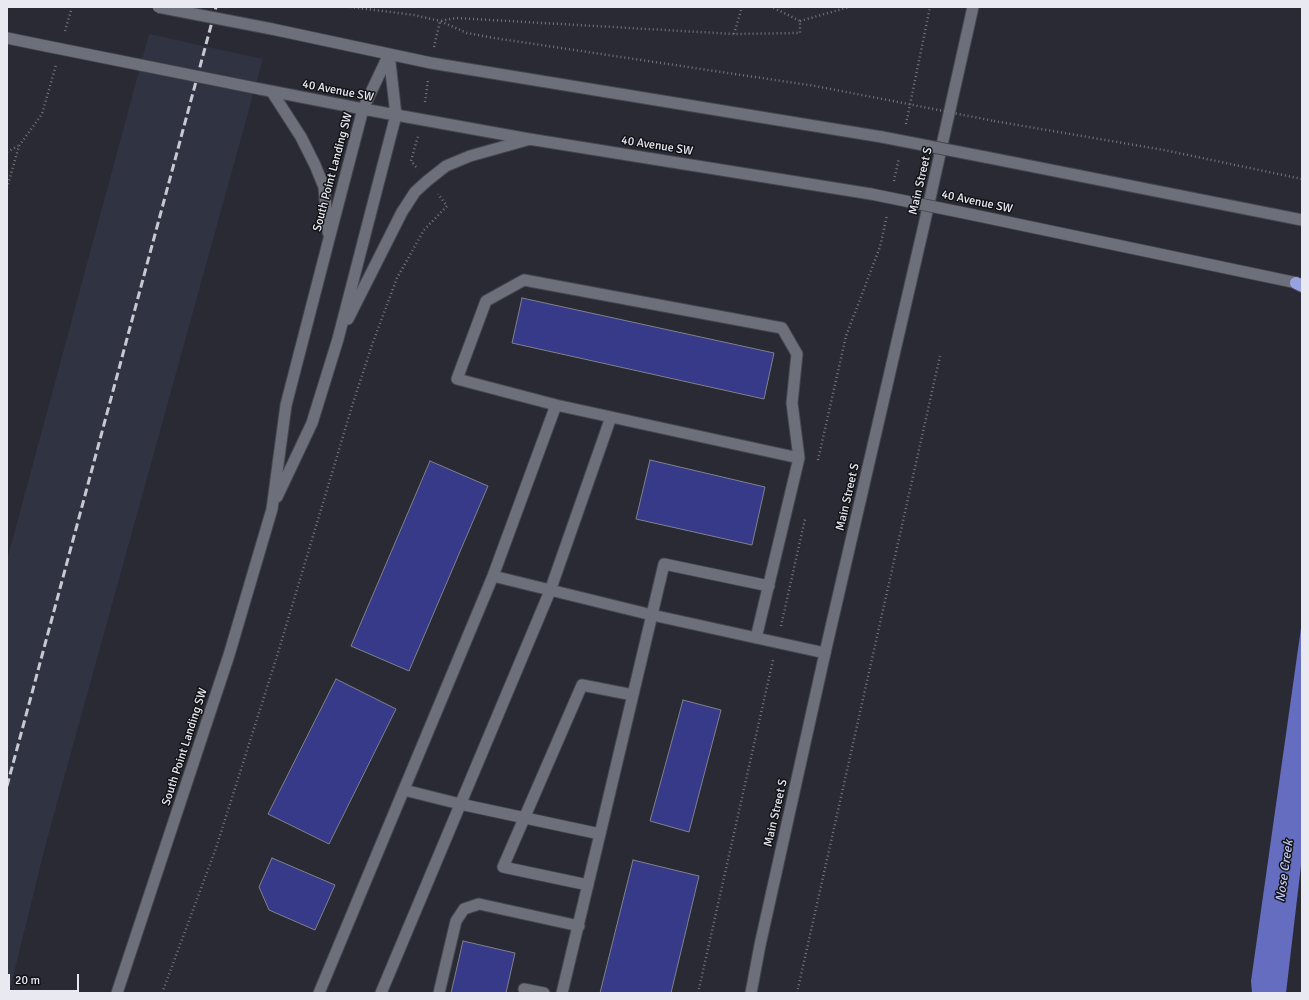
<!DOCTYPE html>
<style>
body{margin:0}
#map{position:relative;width:1309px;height:1000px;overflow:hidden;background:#292a33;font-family:Signika,sans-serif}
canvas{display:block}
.frame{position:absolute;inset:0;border:8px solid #e9eaf1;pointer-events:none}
.scale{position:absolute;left:8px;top:974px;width:71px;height:18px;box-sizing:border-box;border:2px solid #e9eaf1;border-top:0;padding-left:5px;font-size:12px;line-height:14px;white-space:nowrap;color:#e9eaf1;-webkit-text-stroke:3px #121317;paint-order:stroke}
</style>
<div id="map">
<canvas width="1309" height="1000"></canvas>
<div class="frame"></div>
<div class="scale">20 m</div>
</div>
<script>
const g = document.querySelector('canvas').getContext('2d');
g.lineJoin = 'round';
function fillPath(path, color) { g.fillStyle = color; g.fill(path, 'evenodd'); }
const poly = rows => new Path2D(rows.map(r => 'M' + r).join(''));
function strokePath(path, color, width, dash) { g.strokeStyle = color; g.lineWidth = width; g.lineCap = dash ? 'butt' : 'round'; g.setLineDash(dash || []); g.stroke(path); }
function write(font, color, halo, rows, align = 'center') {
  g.font = font + ' Signika,sans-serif'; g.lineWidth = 3; g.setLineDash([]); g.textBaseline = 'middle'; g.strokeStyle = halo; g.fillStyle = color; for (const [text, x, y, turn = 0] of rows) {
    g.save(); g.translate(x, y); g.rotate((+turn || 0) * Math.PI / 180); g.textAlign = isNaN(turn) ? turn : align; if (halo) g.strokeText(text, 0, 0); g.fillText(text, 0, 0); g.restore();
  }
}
fillPath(poly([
 [149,34,263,59,46,843,9,993,7,993,7,560]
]), '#303342');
fillPath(poly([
 [1302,621,1302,857,1286,993,1252,993,1251,981]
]), '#656dc0');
const building = poly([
 [522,298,774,353,764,399,512,343,522,298],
 [650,460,765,487,752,545,636,519,650,460],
 [430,461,488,486,409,671,351,646,430,461],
 [336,679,396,709,329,844,268,814,336,679],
 [683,700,721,710,689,832,650,821,683,700],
 [272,858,335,885,315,930,269,910,259,887,272,858],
 [633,860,699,876,671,993,600,993,633,860],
 [463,941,515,953,506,993,451,993,463,941]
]);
fillPath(building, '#373a88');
strokePath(building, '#7f818c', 1);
const service = poly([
 [524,280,782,328,797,354,792,403,799,458,556,405,457,379,486,301,524,280],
 [493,576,652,615,825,653],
 [756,638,799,458],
 [404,790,460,804,600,834,664,564,769,586],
 [588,885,503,867,582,685,633,695],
 [524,989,544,993],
 [319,993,493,576,556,405],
 [381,993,550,591,611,417],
 [439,993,456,921,464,909,479,904,579,926],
 [562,993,600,834]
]);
const secondary = poly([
 [272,29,431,63,882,137],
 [7,38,46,46],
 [260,89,363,109,529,139,871,194],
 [272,92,301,137,315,165,324,187,328,232],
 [985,157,1302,220],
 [974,215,1302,284],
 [348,319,402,212,415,192,427,181,446,166,470,156,527,140],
 [277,497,312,423,338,339,396,115,389,54],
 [117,993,229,655,272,509,286,405,329,239,363,109,389,54],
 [751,993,760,945,825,653,924,225,973,7]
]);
const motorway = poly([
 [1296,283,1302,286]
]);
strokePath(service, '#45474e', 13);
strokePath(secondary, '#45474e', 13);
strokePath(motorway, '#45474e', 14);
strokePath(poly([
 [350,7,414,15,440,21,467,33,494,38,815,86,893,101],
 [800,21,849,7],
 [65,31,72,7],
 [734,34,742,7],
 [434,47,440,21,456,18,734,34,800,33,800,21,772,7],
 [425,102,428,80],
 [994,121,1164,150,1302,179],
 [906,124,930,7],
 [7,152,18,146],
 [416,167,411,161,418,136],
 [894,181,899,158],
 [7,188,19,146,42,114,56,65],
 [818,460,846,336,880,247,887,215],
 [781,626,805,519],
 [162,993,216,848,277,656,353,403,373,342,397,278,424,230,447,206,438,194],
 [698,993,773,660],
 [797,993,940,356]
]), '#76777f', 2.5, [1, 3]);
strokePath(service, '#6d6f7a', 11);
strokePath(secondary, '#6d6f7a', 11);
strokePath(motorway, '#99a2e1', 12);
strokePath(poly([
 [7,786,216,7]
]), '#c7c8d0', 3, [8, 4]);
const secondaryBridge = poly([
 [158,7,272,29],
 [46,46,260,89],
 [882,137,985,157],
 [871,194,974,215]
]);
strokePath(secondaryBridge, '#45474e', 13, []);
strokePath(poly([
 [893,101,994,121]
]), '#76777f', 2.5, [1, 3]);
strokePath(secondaryBridge, '#6d6f7a', 11);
write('12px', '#e9eaf1', '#121317', [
 ["40 Avenue SW",338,91,11],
 ["40 Avenue SW",657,146,9],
 ["South Point Landing SW",333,172,-75],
 ["Main Street S",921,181,-77],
 ["40 Avenue SW",977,202,12],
 ["Main Street S",848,497,-77],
 ["South Point Landing SW",185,747,-72],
 ["Main Street S",776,813,-77]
]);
write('italic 13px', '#c1c9f6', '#121317', [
 ["Nose Creek",1285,871,-82]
]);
</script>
